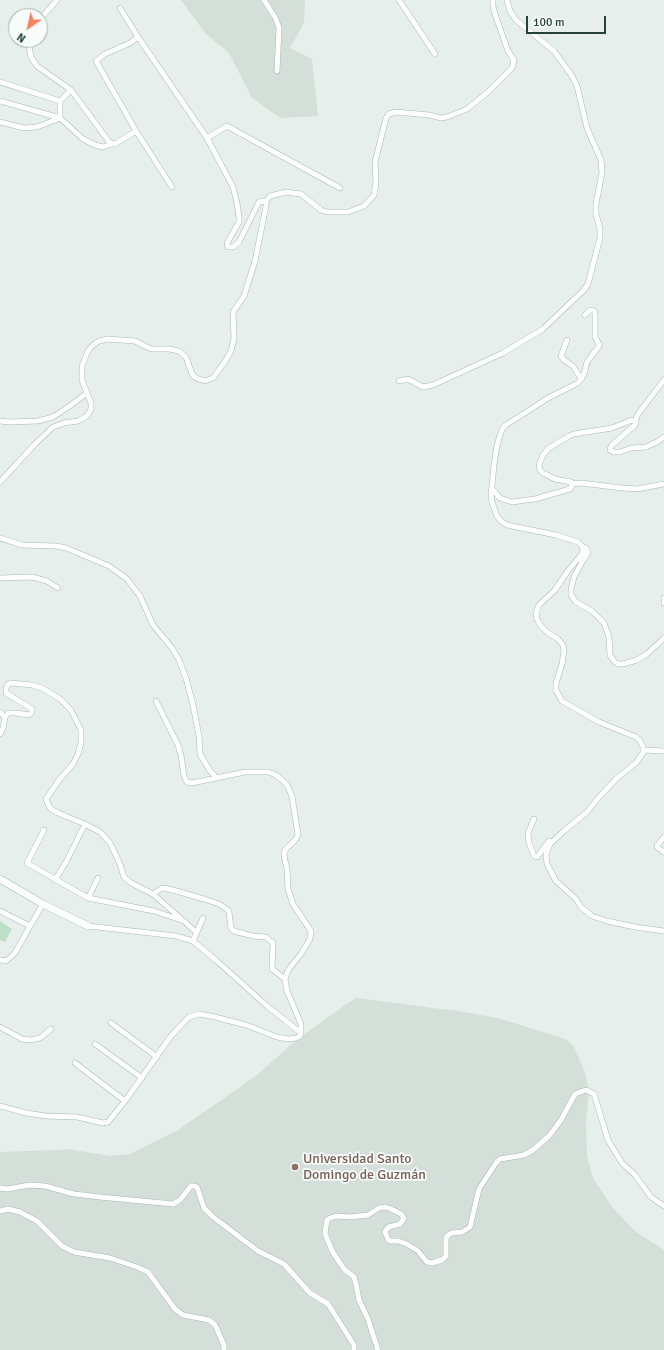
<!DOCTYPE html>
<meta charset="utf-8">
<style>
body{margin:0}
#map{position:relative;width:664px;height:1350px;overflow:hidden;background:#e6efeb;font-family:Signika,sans-serif}
canvas{display:block}
.north{position:absolute;left:8px;top:8px;width:40px;height:40px;box-sizing:border-box;background:#f7fbf9;border:1px solid #a3b1ad;border-radius:50%;rotate:214deg;font-size:11px;font-weight:700;line-height:16px;text-align:center;color:#24423a}
.north::after{content:'';display:block;margin:auto;width:14px;height:18px;background:#f4845f;clip-path:polygon(50% 0,100% 100%,50% 72%,0 100%)}
.scale{position:absolute;left:526px;top:16px;width:80px;height:18px;box-sizing:border-box;border:2px solid #24423a;border-top:0;padding-left:5px;font-size:12px;line-height:14px;white-space:nowrap;color:#24423a;-webkit-text-stroke:3px #f7fbf9;paint-order:stroke}
</style>
<div id="map">
<canvas width="664" height="1350"></canvas>
<div class="north">N</div>
<div class="scale">100 m</div>
</div>
<script>
const g = document.querySelector('canvas').getContext('2d');
g.lineJoin = 'round';
function fillPath(path, color) { g.fillStyle = color; g.fill(path, 'evenodd'); }
const poly = rows => new Path2D(rows.map(r => 'M' + r).join(''));
function strokePath(path, color, width, dash) { g.strokeStyle = color; g.lineWidth = width; g.lineCap = dash ? 'butt' : 'round'; g.setLineDash(dash || []); g.stroke(path); }
function write(font, color, halo, rows, align = 'center') {
  g.font = font + ' Signika,sans-serif'; g.lineWidth = 3.5; g.setLineDash([]); g.textBaseline = 'middle'; g.strokeStyle = halo; g.fillStyle = color; for (const [text, x, y, turn = 0] of rows) {
    g.save(); g.translate(x, y); g.rotate((+turn || 0) * Math.PI / 180); g.textAlign = isNaN(turn) ? turn : align; if (halo) g.strokeText(text, 0, 0); g.fillText(text, 0, 0); g.restore();
  }
}
fillPath(poly([
 [181,0,305,0,304,23,290,48,312,59,318,116,280,118,252,98,229,53,205,33],
 [356,998,457,1011,498,1018,565,1039,573,1045,585,1072,589,1093,586,1121,587,1156,593,1178,612,1207,636,1232,664,1250,664,1350,0,1350,0,1152,57,1150,67,1149,110,1156,130,1154,178,1130,233,1092,257,1075,294,1042,338,1010]
]), '#d4dfda');
fillPath(poly([
 [0,921,12,929,5,942,0,940]
]), '#bfe0c8');
const street = poly([
 [264,0,276,19,279,28,277,71],
 [399,0,435,54],
 [40,19,57,0],
 [138,37,130,43,105,54,96,61,136,131,172,187],
 [29,40,29,46,31,57,37,66,71,90,110,143,115,144,136,131],
 [0,82,60,101],
 [71,90,60,101,60,118,83,139,95,145,103,147,112,144],
 [0,101,60,118,37,127,24,128,0,122],
 [207,138,227,126,340,188],
 [265,202,270,196,286,192,301,194,321,210,327,212,348,212,364,206,374,195,376,183,375,162,386,118,389,114,396,112,429,115,441,118,447,117,467,109,488,92,512,68,514,60,508,51,495,14,493,6,493,0],
 [585,315,590,310,593,310,595,312,595,337,599,344,599,346,587,362,584,374,578,383,548,398,506,425,502,429,497,445,494,465,491,496,492,502,497,516,501,521,507,525,556,535,578,542,582,546,583,550,582,554,567,572,555,590,539,605,536,613,537,619,541,626,548,633,558,639,563,645,564,651,562,664,556,683,556,690,562,701,599,722,636,737,640,741,643,747,643,753,636,763,617,778,599,797,587,812,565,830,550,844,546,854,547,864,556,881,576,899,581,907,592,916,607,921,635,927,664,931],
 [567,340,561,356,564,360,573,366,578,374,582,378],
 [399,381,408,379,423,387,433,385,503,353,543,329,567,306,583,291,588,284,600,238,600,229,596,214,596,204,602,173,601,160,587,128,577,86,572,76,554,51,516,20,510,11,507,0],
 [0,421,9,422,38,421,53,417,71,405,87,393],
 [635,421,638,414,664,380],
 [0,482,35,444,53,427,64,423,78,421,87,416,91,409,91,403,82,380,82,366,88,351,93,345,99,341,107,339,135,341,151,349,169,349,179,351,186,357,192,374,196,378,205,381,213,378,226,360,231,351,234,339,233,312,244,296,255,261,266,206,266,203,264,201,259,202,239,242,233,247,228,247,227,243,239,222,239,217,237,203,233,187,207,138,138,37,120,8],
 [572,484,581,483,622,488,637,489,664,484],
 [492,489,500,498,512,502,535,499,570,489,572,486,571,482,555,479,543,473,540,470,539,465,543,455,549,448,569,436,574,434,612,428,632,420,635,421,636,423,635,425,611,446,610,450,614,452,620,452,631,448,646,447,657,442,664,437],
 [0,538,22,545,56,546,66,548,109,566,127,579,140,596,153,625,172,648,179,660,186,678,193,705,199,736,200,754,210,771,217,778],
 [583,547,586,548,588,553,582,562,574,577,571,589,571,595,576,602,592,611,604,623,609,637,610,655,614,661,618,664,623,664,637,660,647,654,664,638],
 [0,578,32,577,47,581,58,588],
 [664,598,664,603],
 [156,701,178,745,181,755,184,776,187,782,192,783,245,772,268,772,276,775,283,781,287,785,292,796,298,835,296,839,285,850,284,856,287,869,288,889,293,904,311,931,310,939,301,954,288,970,285,979,287,991,301,1024,301,1033],
 [0,712,5,717],
 [0,734,3,728,5,717,8,713,16,713,29,715,32,712,32,709,6,693,6,688,8,684,11,683,32,685,42,688,60,699,71,710,81,730,81,743,78,754,73,764,59,780,46,799,49,806,51,809,58,813,85,824,100,832,110,843,120,864,124,877,131,883,153,894,196,932],
 [643,750,664,751],
 [534,819,528,833,529,843,534,856,537,857,549,841],
 [44,830,27,863,88,898,154,911,181,920],
 [664,837,657,846,658,848,664,852],
 [55,880,66,862,85,824],
 [153,894,162,888,169,889,204,899,219,904,228,910,229,912,231,928,234,931,253,936,266,937,273,943,272,969,285,979],
 [88,898,98,878],
 [0,911,30,926,43,904],
 [193,941,203,918],
 [0,960,6,961,15,953,30,926],
 [111,1023,157,1057],
 [0,1027,22,1039,30,1040,40,1038,51,1029],
 [95,1044,142,1078],
 [75,1063,125,1101],
 [0,1106,26,1113,46,1116,77,1117,103,1123,108,1122,125,1101,171,1036,189,1017,199,1014,211,1016,246,1025,277,1037,288,1039,296,1038,300,1036,301,1033,267,1006,217,961,193,941,176,936,88,926],
 [0,1188,7,1189,30,1185,45,1186,74,1194,100,1197,173,1204,180,1200,191,1186,194,1186,197,1187,204,1208,213,1217,258,1251,284,1264,310,1293,328,1304,354,1345,354,1350],
 [0,1211,8,1209,20,1212,37,1221,62,1246,74,1252,110,1258,137,1267,148,1272,175,1309,183,1315,209,1320,215,1325,224,1345,224,1350],
 [378,1350,368,1319,359,1300,356,1284,354,1277,344,1269,332,1251,325,1233,327,1220,330,1218,336,1216,350,1217,368,1215,379,1208,385,1207,391,1209,401,1214,404,1218,400,1224,389,1227,386,1230,385,1232,388,1239,390,1241,398,1241,407,1244,418,1251,427,1262,432,1263,442,1260,446,1256,446,1238,448,1235,452,1233,462,1232,470,1227,479,1189,496,1163,500,1159,524,1155,533,1150,549,1136,561,1120,575,1094,586,1090,594,1094,608,1140,622,1163,635,1175,651,1197,664,1206]
]);
const secondary = poly([
 [0,879,43,904,88,926]
]);
strokePath(street, '#a8b8b2', 6);
strokePath(secondary, '#a4bbb3', 8);
strokePath(street, '#fff', 5);
strokePath(secondary, '#fff', 7);
for (const [x, y, r, color] of [
 [295,1167,4,"#8d6e63"]
]) { const dot = new Path2D(); dot.arc(x, y, r, 0, 2 * Math.PI); g.fillStyle = color; g.fill(dot); strokePath(dot, '#f7fbf9', 1.5); }
write('14px', '#785e54', '#f7fbf9', [
 ["Universidad Santo",303,1159],
 ["Domingo de Guzmán",303,1175]
], 'left');
</script>
